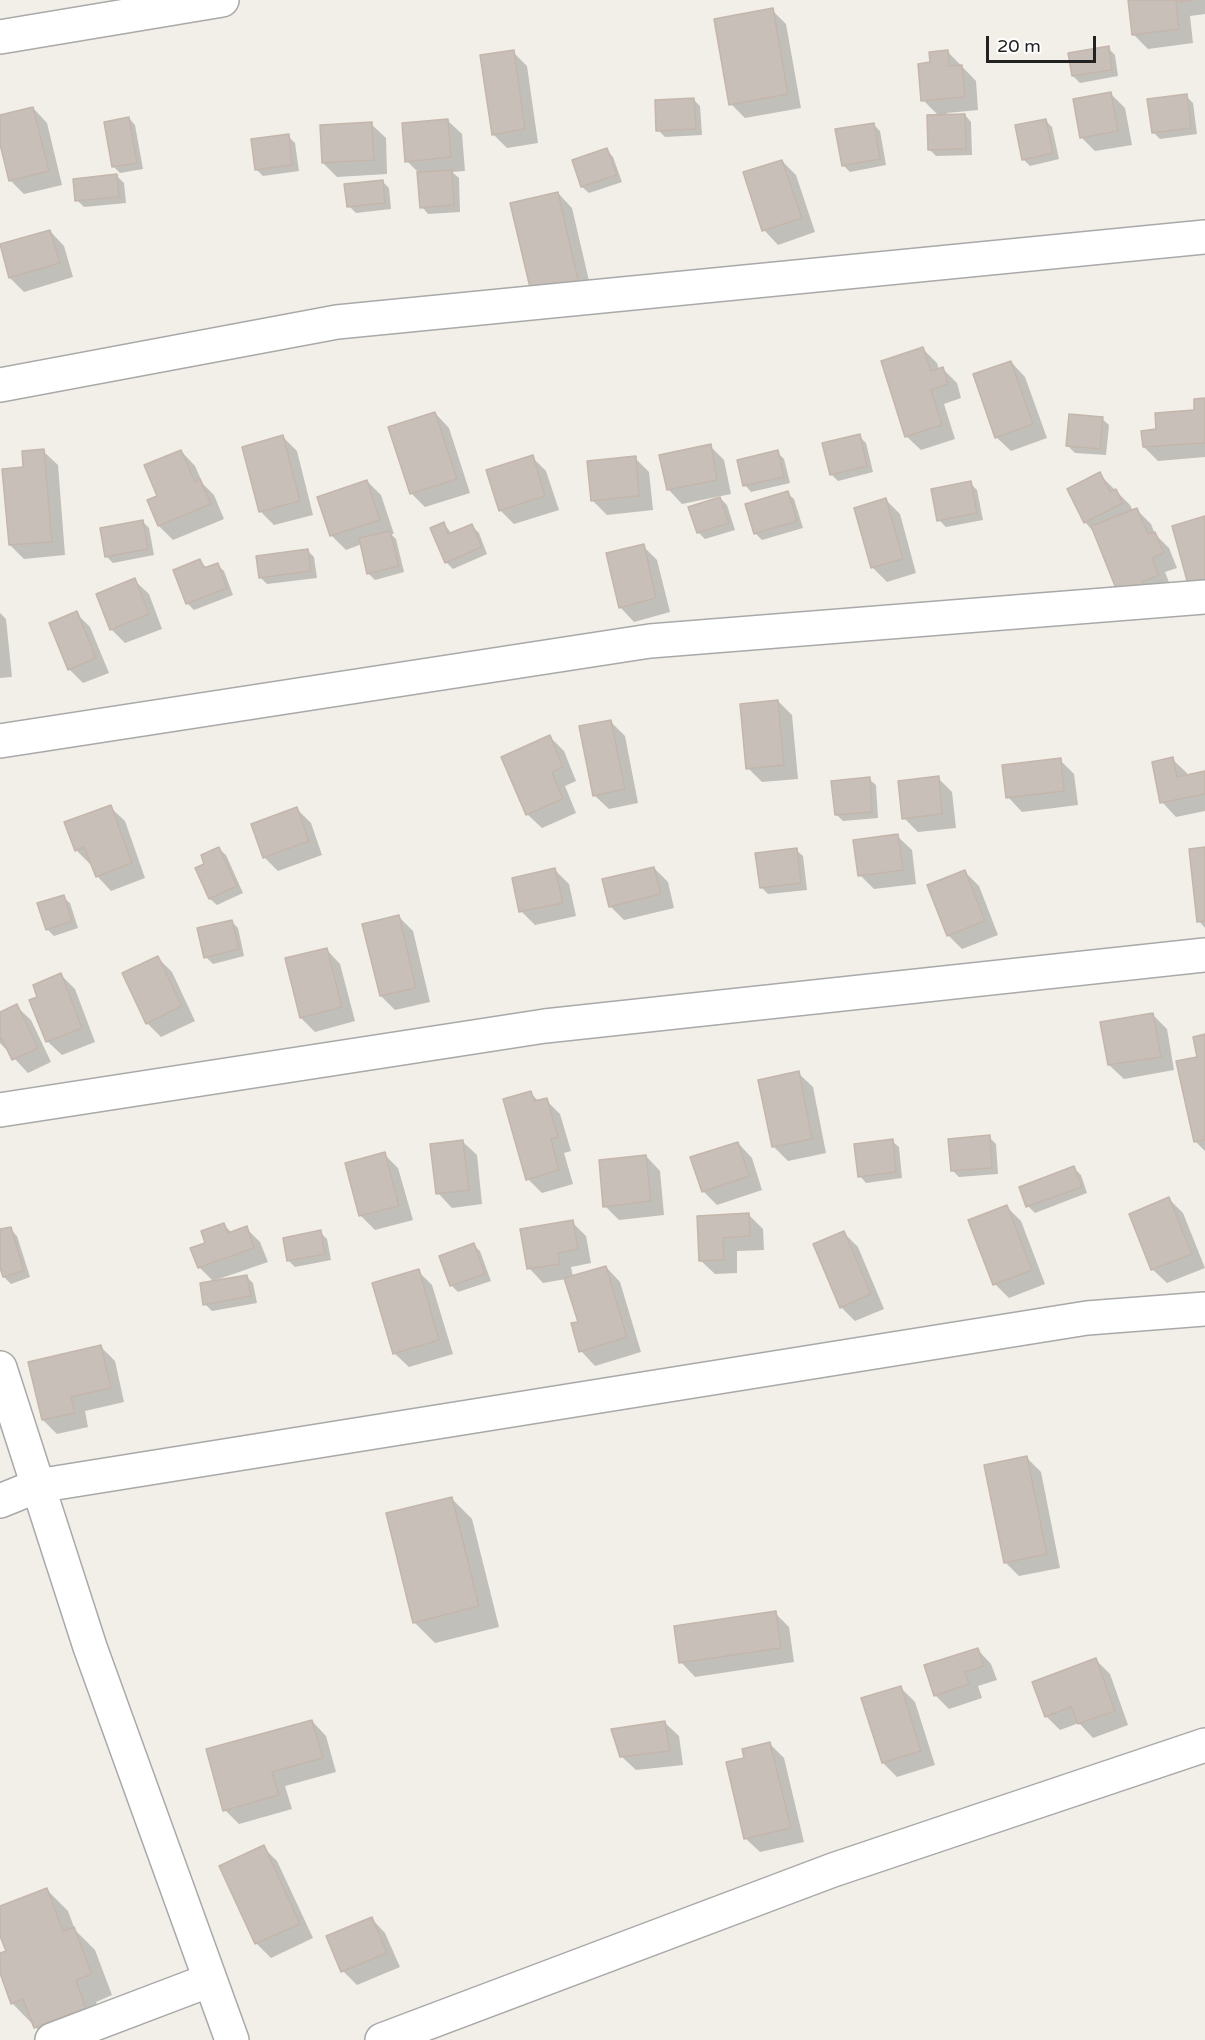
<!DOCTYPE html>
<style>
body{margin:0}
#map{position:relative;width:1205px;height:2040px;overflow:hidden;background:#f2efe9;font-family:"Varela Round",sans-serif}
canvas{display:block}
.scale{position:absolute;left:986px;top:36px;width:110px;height:27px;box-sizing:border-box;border:3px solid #222;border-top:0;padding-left:8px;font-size:18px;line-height:21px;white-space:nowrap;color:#222;-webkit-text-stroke:4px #fff;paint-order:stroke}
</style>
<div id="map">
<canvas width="1205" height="2040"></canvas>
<div class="scale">20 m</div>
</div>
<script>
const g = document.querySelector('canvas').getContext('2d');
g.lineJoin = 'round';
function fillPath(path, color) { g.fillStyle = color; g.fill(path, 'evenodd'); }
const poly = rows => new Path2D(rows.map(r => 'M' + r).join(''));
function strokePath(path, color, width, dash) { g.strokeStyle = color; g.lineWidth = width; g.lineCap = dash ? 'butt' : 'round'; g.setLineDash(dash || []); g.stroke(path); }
fillPath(poly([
 [1129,0,1205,0,1205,14,1190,16,1193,43,1148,49,1134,35],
 [772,10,786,24,801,108,745,118,731,104],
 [1108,48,1115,55,1118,76,1080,83,1073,76],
 [947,51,976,81,978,110,947,113,948,116,965,115,971,122,972,155,936,156,929,149,939,116,923,100,932,64],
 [513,52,527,66,538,143,507,148,493,134],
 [1111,94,1125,108,1132,145,1095,151,1081,137],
 [1186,96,1193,103,1197,134,1160,139,1153,132],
 [693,99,700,106,702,135,665,137,658,130],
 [33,108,47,123,62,185,24,194,10,180,0,137,0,116],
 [129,118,135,125,143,169,120,173,113,166],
 [447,120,462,134,465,171,452,172,459,178,460,212,428,214,422,207,419,173,407,161],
 [1045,120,1052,127,1059,159,1030,166,1023,159],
 [371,124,386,138,387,174,337,177,323,163],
 [873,124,880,131,886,165,850,172,843,165],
 [288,136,295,143,299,171,263,176,256,169],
 [607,150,613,157,622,182,589,193,582,187,574,161],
 [782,161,796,175,815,232,778,245,764,230],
 [117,176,124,183,126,203,84,207,77,200],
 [382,181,389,188,391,209,356,213,349,206],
 [558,193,572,208,593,298,547,309],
 [50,231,64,246,73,277,24,292,10,278],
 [923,349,937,363,939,370,943,369,957,383,961,398,944,404,955,439,921,450,906,436],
 [1011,362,1025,377,1047,438,1011,451,996,437],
 [1205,400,1205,457,1158,461,1144,447,1158,431,1196,412],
 [435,413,449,428,470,493,425,507,411,493],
 [1102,419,1109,425,1106,455,1075,453,1068,446],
 [859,436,866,443,873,472,838,481,831,474],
 [283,437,297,451,313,515,274,525,260,511],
 [710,446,724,460,731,494,682,504,668,489],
 [43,451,58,465,65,555,24,559,10,545,25,468],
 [181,451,195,466,203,484,214,495,224,519,173,540,159,526,149,500,159,497],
 [777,452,784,459,790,483,751,492,745,485],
 [532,457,546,471,559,510,514,524,500,510],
 [635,458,649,472,653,510,607,515,592,500],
 [1099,474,1130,505,1133,511,1137,510,1151,524,1155,534,1169,548,1177,568,1165,572,1172,590,1158,606,1085,522],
 [367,481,381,495,394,534,391,534,396,539,404,572,375,580,368,573,362,544,346,550,331,535],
 [970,483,977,490,983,520,946,527,939,520],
 [787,493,794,499,803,528,762,540,756,534,747,505],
 [719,497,727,505,735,530,705,539,698,532],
 [886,500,900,514,916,573,887,582,873,568,856,509],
 [142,521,149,528,154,555,113,563,106,556],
 [444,524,452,534,472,526,479,533,487,554,453,569,446,562],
 [643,546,657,560,670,612,634,622,620,607],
 [307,550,314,557,317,578,267,584,260,577],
 [200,561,207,568,217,565,224,571,233,595,194,610,187,603],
 [134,580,149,594,162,629,125,643,111,629],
 [0,613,6,619,12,677,0,678],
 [76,613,90,627,109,673,83,683,69,669],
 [778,701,792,715,798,779,762,782,748,768],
 [610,721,625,736,638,803,609,809,594,795],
 [550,737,564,751,576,781,565,786,576,813,542,828,527,814],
 [1172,759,1187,773,1187,776,1205,773,1205,811,1176,817,1162,802],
 [1060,760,1074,774,1078,805,1022,812,1008,797],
 [938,778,952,792,956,828,918,832,904,818],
 [869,779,876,785,878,818,843,821,836,814],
 [110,807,125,821,145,878,111,891,97,876,92,863,90,864,76,850],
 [297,809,311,823,322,855,278,871,264,857],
 [897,836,912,850,916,884,874,889,860,875],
 [219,849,226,855,243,893,217,905,210,899,197,869,206,864],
 [1205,849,1205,928,1199,921],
 [796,850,803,856,807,890,768,894,761,887],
 [654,868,668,882,674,908,624,920,610,906],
 [555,870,569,884,576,916,535,925,521,911],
 [965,872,979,886,998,935,962,949,948,935],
 [63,897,70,903,78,928,54,936,47,929],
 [399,917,413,931,430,1002,395,1010,381,996],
 [231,921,238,928,244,956,213,964,206,957],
 [326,949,340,964,355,1021,315,1032,301,1018],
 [158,958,172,972,195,1021,161,1037,147,1023],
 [61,975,75,989,95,1042,62,1055,47,1041,39,997],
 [16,1006,31,1020,51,1062,28,1073,0,1043,0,1013],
 [1153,1015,1167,1029,1174,1070,1124,1079,1109,1065],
 [1205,1035,1205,1151,1196,1142,1199,1058],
 [798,1073,813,1087,826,1153,788,1161,773,1146],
 [531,1093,539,1102,546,1100,560,1114,571,1151,564,1153,573,1184,542,1193,528,1179],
 [989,1137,996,1144,998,1174,959,1177,952,1170],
 [462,1141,477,1155,482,1204,452,1208,438,1193],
 [892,1141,899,1147,902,1178,866,1183,860,1176],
 [738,1143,752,1158,762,1190,717,1205,703,1191],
 [384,1154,398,1168,413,1220,375,1230,361,1216,347,1164],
 [646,1156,660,1171,664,1215,619,1220,605,1206],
 [1074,1168,1081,1175,1087,1193,1035,1213,1028,1206],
 [1169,1199,1183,1213,1205,1268,1167,1283,1152,1269],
 [1007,1207,1021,1221,1045,1284,1009,1298,995,1284],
 [749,1215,763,1229,764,1250,737,1251,737,1273,715,1274,700,1260,699,1217],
 [572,1222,586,1236,591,1263,571,1267,573,1277,606,1267,620,1282,641,1352,595,1366,581,1351,580,1323,566,1279,543,1283,529,1268],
 [224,1225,232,1233,246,1228,260,1242,268,1262,216,1280,217,1282,246,1276,253,1283,257,1303,212,1311,205,1304,214,1282,199,1267,207,1244],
 [10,1229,17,1236,30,1277,11,1284,4,1277,0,1263,0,1231],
 [320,1232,327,1239,331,1260,295,1267,289,1261],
 [844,1233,858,1247,884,1309,855,1321,841,1307],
 [473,1245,480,1251,491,1281,458,1292,451,1285],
 [418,1271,432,1285,453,1354,409,1367,394,1353],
 [101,1347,115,1361,124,1402,85,1411,88,1427,57,1434,43,1420],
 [1027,1458,1041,1472,1060,1568,1019,1576,1005,1562],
 [451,1498,472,1519,499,1627,435,1643,414,1622],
 [775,1613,789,1627,794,1662,695,1677,681,1662],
 [977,1649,991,1664,997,1680,978,1686,982,1698,949,1709,935,1695],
 [1096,1660,1110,1674,1128,1725,1093,1738,1079,1723,1060,1730,1046,1716],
 [901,1688,915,1702,935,1765,897,1777,883,1763],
 [312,1721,326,1736,336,1772,285,1786,292,1809,239,1824,225,1810],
 [664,1722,679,1736,683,1765,636,1770,621,1756],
 [770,1744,784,1758,804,1842,760,1852,745,1838,746,1759],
 [263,1847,277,1861,313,1938,271,1958,256,1943,221,1867],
 [47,1890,68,1911,75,1930,95,1950,112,1995,96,2002,106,2029,48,2040,12,2003,0,1969,0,1955,8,1952,0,1932,0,1908],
 [371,1918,385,1933,400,1967,357,1985,343,1971]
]), '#0003');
const building = poly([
 [1128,0,1193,0,1176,2,1179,29,1132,35,1128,0],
 [773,8,788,94,729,105,714,19,773,8],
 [1109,46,1112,70,1072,76,1068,53,1109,46],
 [514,50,525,129,492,135,480,55,514,50],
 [948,50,949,66,962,65,965,97,921,101,918,64,930,62,929,52,948,50],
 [1111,92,1118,131,1080,138,1073,99,1111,92],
 [1187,94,1191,128,1152,133,1147,99,1187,94],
 [694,98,696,129,656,131,655,100,694,98],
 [33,107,49,171,9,181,0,144,0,115,33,107],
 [965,114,966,149,928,150,927,115,965,114],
 [129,117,137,163,112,167,104,122,129,117],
 [448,119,451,157,405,162,402,123,448,119],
 [1046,119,1053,153,1022,160,1015,125,1046,119],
 [372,122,374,160,322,163,320,125,372,122],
 [874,123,880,159,842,166,835,129,874,123],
 [289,134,292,165,255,170,251,139,289,134],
 [607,148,617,175,581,187,572,160,607,148],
 [782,160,802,218,762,231,743,172,782,160],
 [452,170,454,205,420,208,417,172,452,170],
 [117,174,119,197,75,201,73,179,117,174],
 [383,180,385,203,347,207,344,184,383,180],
 [558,192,579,284,532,296,510,203,558,192],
 [50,230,60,263,9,278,0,244,50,230],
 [923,347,931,371,943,367,948,384,931,390,942,425,905,437,881,361,923,347],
 [1011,361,1033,424,995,438,973,374,1011,361],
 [1205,398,1205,443,1143,447,1141,431,1156,429,1155,413,1194,410,1194,399,1205,398],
 [435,412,457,479,410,494,388,427,435,412],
 [1069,414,1103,417,1100,449,1066,446,1069,414],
 [860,434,867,466,830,475,822,443,860,434],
 [283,435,300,501,259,512,242,447,283,435],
 [711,444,717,480,667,490,659,455,711,444],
 [44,449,52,542,9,545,2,469,23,467,22,451,44,449],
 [181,450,195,482,200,479,211,504,158,526,147,500,157,496,144,465,181,450],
 [778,450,784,477,743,486,737,460,778,450],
 [533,455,545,496,499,511,486,470,533,455],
 [636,456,639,496,591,501,587,461,636,456],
 [1100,472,1110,492,1116,489,1123,503,1084,523,1067,489,1100,472],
 [367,480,380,520,330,536,317,497,367,480],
 [971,481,977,513,937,521,931,489,971,481],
 [788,491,797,521,754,534,745,504,788,491],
 [720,497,729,523,697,533,688,507,720,497],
 [886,498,903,559,871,568,854,508,886,498],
 [1137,508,1148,534,1155,532,1164,553,1152,558,1159,575,1142,582,1145,592,1121,601,1091,526,1137,508],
 [1205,516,1205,591,1191,595,1172,526,1205,516],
 [143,520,148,549,105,557,100,528,143,520],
 [444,522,448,534,472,524,482,547,445,563,430,528,444,522],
 [390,531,399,566,367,574,359,538,390,531],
 [644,544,656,598,619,608,606,553,644,544],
 [308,549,311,571,259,578,256,556,308,549],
 [200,559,204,568,218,563,227,588,186,604,173,570,200,559],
 [135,578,149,614,110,630,96,594,135,578],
 [77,611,96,658,68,670,49,623,77,611],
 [778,700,784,765,746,769,740,704,778,700],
 [611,720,625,789,593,796,579,726,611,720],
 [550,735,563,767,552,772,563,799,526,815,501,757,550,735],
 [1173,757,1177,777,1205,771,1205,794,1160,803,1152,762,1173,757],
 [1061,758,1064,791,1006,798,1002,765,1061,758],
 [939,776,942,814,902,819,898,781,939,776],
 [870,777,872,812,835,815,831,781,870,777],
 [111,805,132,863,96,877,84,847,75,851,64,822,111,805],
 [297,807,309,841,263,858,251,824,297,807],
 [898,834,903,870,858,876,853,840,898,834],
 [219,847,237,886,209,899,195,868,204,864,201,855,219,847],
 [1205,847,1205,921,1197,922,1189,849,1205,847],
 [797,848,801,883,760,888,755,853,797,848],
 [654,867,661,894,609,907,602,879,654,867],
 [555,868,563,903,519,912,512,878,555,868],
 [965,870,985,921,947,936,927,885,965,870],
 [64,895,72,921,46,930,37,903,64,895],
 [399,915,416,988,380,996,362,924,399,915],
 [232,920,239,949,204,958,197,928,232,920],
 [327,948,342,1007,300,1018,285,958,327,948],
 [158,956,182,1006,146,1024,122,973,158,956],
 [61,973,82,1028,46,1042,29,1000,37,997,33,985,61,973],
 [17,1004,38,1048,12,1060,2,1039,0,1040,0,1012,17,1004],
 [1153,1013,1161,1057,1108,1065,1100,1022,1153,1013],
 [1205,1034,1205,1140,1194,1142,1176,1061,1197,1057,1193,1037,1205,1034],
 [799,1071,812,1139,772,1147,758,1080,799,1071],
 [531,1091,534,1101,547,1098,558,1137,551,1139,559,1170,526,1180,503,1099,531,1091],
 [990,1135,992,1168,951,1171,948,1139,990,1135],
 [893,1139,896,1172,858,1177,854,1144,893,1139],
 [463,1140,469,1190,436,1194,430,1144,463,1140],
 [738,1142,749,1176,702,1192,690,1157,738,1142],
 [385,1152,399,1206,359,1216,345,1163,385,1152],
 [646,1155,651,1201,603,1207,599,1160,646,1155],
 [1074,1166,1082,1187,1026,1207,1019,1187,1074,1166],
 [1169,1197,1192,1254,1151,1270,1129,1214,1169,1197],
 [1007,1205,1032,1270,993,1285,968,1220,1007,1205],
 [749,1213,750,1236,723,1238,724,1260,699,1261,697,1216,749,1213],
 [573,1220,578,1249,558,1253,560,1264,527,1269,520,1229,573,1220],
 [224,1223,228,1233,247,1226,254,1248,198,1268,190,1248,205,1243,201,1231,224,1223],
 [11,1227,24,1271,3,1277,0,1268,0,1229,11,1227],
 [321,1230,325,1254,287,1261,283,1238,321,1230],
 [844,1231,871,1294,840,1308,813,1244,844,1231],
 [474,1243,485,1274,450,1286,439,1256,474,1243],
 [606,1266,627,1337,579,1352,571,1323,578,1322,564,1278,606,1266],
 [419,1269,439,1340,393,1354,372,1283,419,1269],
 [247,1275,251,1296,203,1305,200,1283,247,1275],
 [101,1345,111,1388,71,1397,75,1413,42,1420,28,1362,101,1345],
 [1027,1456,1047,1554,1004,1563,984,1465,1027,1456],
 [452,1497,479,1606,413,1623,386,1513,452,1497],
 [776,1611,781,1648,679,1663,674,1626,776,1611],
 [978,1648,984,1666,965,1672,969,1684,934,1696,924,1665,978,1648],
 [1096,1658,1115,1711,1078,1724,1071,1707,1045,1717,1032,1682,1096,1658],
 [901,1686,921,1751,882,1763,861,1698,901,1686],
 [312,1720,323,1758,272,1772,279,1795,223,1811,206,1749,312,1720],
 [665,1721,670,1751,620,1757,611,1729,665,1721],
 [770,1742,791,1828,744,1839,726,1762,744,1758,742,1749,770,1742],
 [264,1845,300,1924,255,1944,219,1866,264,1845],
 [47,1888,63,1931,74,1927,92,1974,76,1980,86,2008,34,2028,23,1999,11,2004,0,1973,0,1953,6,1951,0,1936,0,1906,47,1888],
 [372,1917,387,1953,341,1972,326,1936,372,1917]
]);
fillPath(building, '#c7bfb8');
strokePath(building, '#c4b6ab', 1.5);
const minor = poly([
 [0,37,222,0],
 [0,385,337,322,1205,237],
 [0,741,650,641,1205,597],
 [0,1110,545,1026,1205,955],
 [0,1368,90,1647,232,2040],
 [0,1501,37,1486,1087,1318,1205,1309],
 [52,2040,210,1980],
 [382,2040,833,1870,1205,1745]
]);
strokePath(minor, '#a9a9a9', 36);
strokePath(minor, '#fff', 33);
</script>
